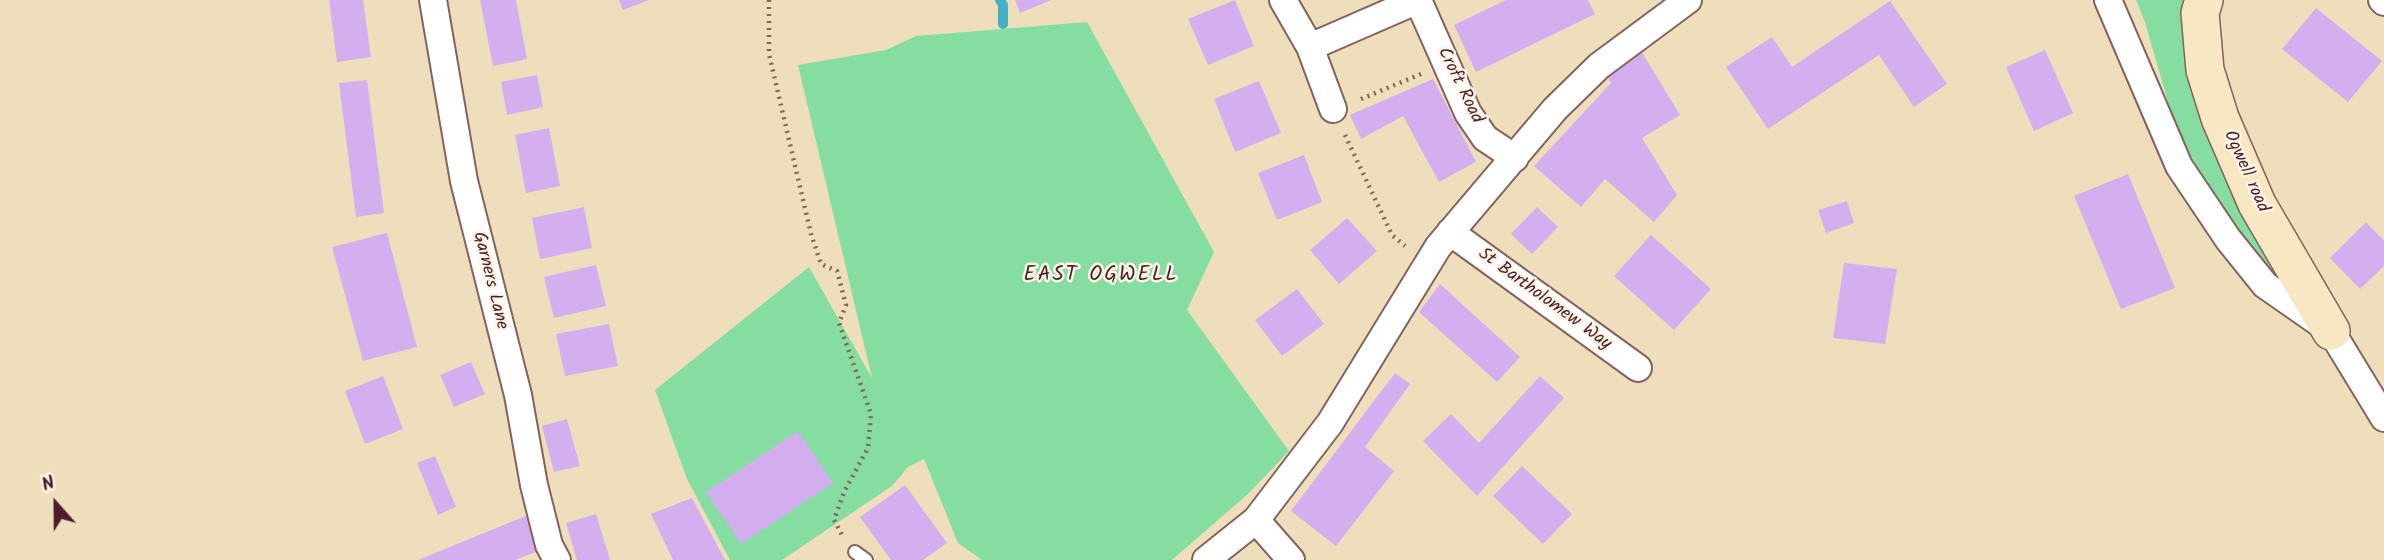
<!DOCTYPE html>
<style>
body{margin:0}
#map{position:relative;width:2384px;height:560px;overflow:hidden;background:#efdebc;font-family:Kalam,sans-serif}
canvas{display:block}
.north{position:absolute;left:21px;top:469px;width:70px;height:70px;-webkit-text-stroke:5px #fcf5e5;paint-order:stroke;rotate:339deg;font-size:19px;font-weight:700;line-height:28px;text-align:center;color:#4a1f2b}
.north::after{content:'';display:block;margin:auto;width:24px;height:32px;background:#4a1f2b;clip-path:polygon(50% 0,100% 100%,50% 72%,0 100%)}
</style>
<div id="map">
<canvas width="2384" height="560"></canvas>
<div class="north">N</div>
</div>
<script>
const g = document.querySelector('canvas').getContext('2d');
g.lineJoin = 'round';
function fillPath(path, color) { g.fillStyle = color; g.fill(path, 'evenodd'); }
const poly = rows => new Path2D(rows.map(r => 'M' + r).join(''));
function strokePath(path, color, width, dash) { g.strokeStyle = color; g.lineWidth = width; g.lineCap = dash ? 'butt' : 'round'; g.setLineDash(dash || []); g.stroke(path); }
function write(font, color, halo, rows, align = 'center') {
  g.font = font + ' Kalam,sans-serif'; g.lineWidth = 5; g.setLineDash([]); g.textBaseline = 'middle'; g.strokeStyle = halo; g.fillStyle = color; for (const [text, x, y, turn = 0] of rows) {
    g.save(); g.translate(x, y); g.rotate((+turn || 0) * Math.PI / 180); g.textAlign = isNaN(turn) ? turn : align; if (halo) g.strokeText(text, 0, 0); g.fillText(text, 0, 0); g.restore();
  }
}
fillPath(poly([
 [2136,0,2186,0,2182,25,2195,102,2242,209,2279,271,2280,281,2255,257,2204,181,2174,123,2145,22],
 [1087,22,1214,252,1187,310,1289,451,1249,493,1172,560,982,560,958,543,924,459,908,467,892,486,782,560,730,560,687,479,655,390,809,267,872,378,798,65,886,50,916,36]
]), '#86dda1');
strokePath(poly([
 [1000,0,1003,5,1003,24]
]), '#45afc3', 10);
fillPath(poly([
 [329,0,363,0,371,57,337,62],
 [480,0,516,0,527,59,493,66],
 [619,0,649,0,623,10],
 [1015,0,1051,0,1020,13],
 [1235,0,1254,46,1208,65,1188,19],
 [1506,0,1588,0,1595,14,1476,72,1454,25],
 [1890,1,1947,84,1914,107,1879,55,1768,129,1726,67,1772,37,1792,67],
 [2316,8,2382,61,2348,102,2282,49],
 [1640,49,1680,115,1642,138,1677,195,1654,222,1605,179,1581,207,1534,166,1611,83,1604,71],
 [2045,50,2073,113,2034,131,2006,67],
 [537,75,543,107,507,115,501,82],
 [1433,79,1476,162,1439,182,1403,116,1361,139,1350,115],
 [367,80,384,213,356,217,339,83],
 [1259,81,1281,133,1235,152,1214,99],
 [549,128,560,186,526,193,515,135],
 [1304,155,1322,202,1277,220,1258,173],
 [2128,174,2175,288,2121,309,2074,196],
 [1847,201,1854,223,1826,233,1818,210],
 [584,207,592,248,540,259,532,218],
 [1537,207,1558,227,1532,254,1511,234],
 [1347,218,1377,251,1339,284,1310,250],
 [2366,222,2384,241,2384,266,2360,289,2330,258],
 [387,233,417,347,363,361,332,247],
 [1651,235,1711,289,1674,330,1614,276],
 [1844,263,1897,269,1885,344,1833,338],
 [596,265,606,306,554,318,544,277],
 [1440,284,1520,357,1497,382,1419,312],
 [1297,289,1324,324,1282,356,1255,320],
 [609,324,618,366,565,376,556,334],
 [471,362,485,394,454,407,440,375],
 [1395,373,1410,384,1365,447,1394,471,1336,546,1291,511],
 [383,376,403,429,365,444,345,391],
 [1540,376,1564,398,1477,496,1423,441,1451,414,1479,443],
 [567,419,580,466,554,472,542,426],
 [798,431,833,483,741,544,706,492],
 [435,456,456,507,438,515,417,463],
 [1522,466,1572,514,1543,544,1493,496],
 [905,485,947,543,923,560,891,560,860,517],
 [692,498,725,560,673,560,651,514],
 [533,513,546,548,515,560,418,560],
 [596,514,610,560,577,560,566,523]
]), '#d3afef');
const lane = poly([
 [855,552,866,560]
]);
const street = poly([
 [433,0,464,181,518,395,534,485,549,545,557,560],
 [1283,0,1310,47,1333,109],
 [1418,0,1468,113,1485,138,1515,158],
 [2108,0,2179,166,2228,239,2265,285,2331,331,2384,418],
 [2382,0,2384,2],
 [1310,47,1418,0],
 [1450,232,1638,368],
 [1256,520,1291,560],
 [1206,560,1256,520,1330,423,1438,247,1555,109,1599,66,1688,0]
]);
const secondary = poly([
 [2204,0,2200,13,2205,70,2220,118,2257,204,2331,331]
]);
strokePath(lane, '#84625e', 16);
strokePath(street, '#84625e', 30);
strokePath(secondary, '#84625e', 40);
strokePath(poly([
 [769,0,769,54,811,234,821,264,837,271,846,305,839,323,871,414,868,448,844,492,834,520,842,535],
 [1361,99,1421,74],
 [1345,135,1392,235,1405,246]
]), '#84625e', 4.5, [2, 5]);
strokePath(lane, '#fff', 12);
strokePath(street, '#fff', 26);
strokePath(secondary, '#f9e7c3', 37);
write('18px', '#4a1f2b', '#fcf5e5', [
 ["Croft Road",1459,86,64],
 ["Ogwell road",2245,172,66],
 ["Garners Lane",489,281,76],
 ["St Bartholomew Way",1544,300,36]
]);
g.letterSpacing = '2px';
write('21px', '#4a1f2b', '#fcf5e5', [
 ["EAST OGWELL",1101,276]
]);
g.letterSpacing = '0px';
</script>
